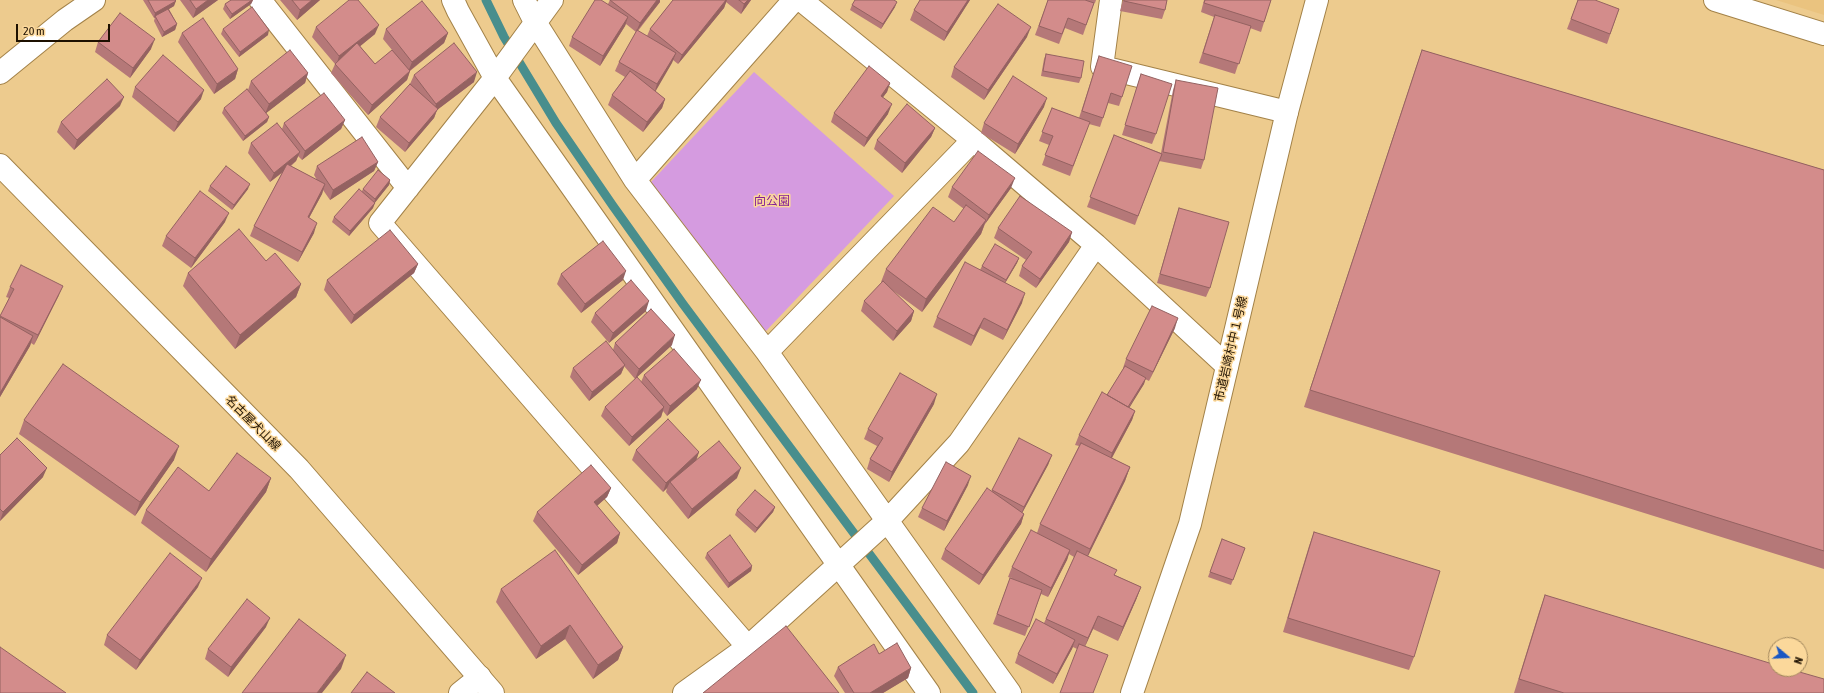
<!DOCTYPE html>
<meta charset="utf-8">
<style>
body{margin:0}
#map{position:relative;width:1824px;height:693px;overflow:hidden;background:#edcb8e;font-family:"Asap Condensed",sans-serif}
canvas{display:block}
.north{position:absolute;left:1768px;top:637px;width:40px;height:40px;box-sizing:border-box;background:#fbd89b;border:1px solid #a2885d;border-radius:50%;rotate:109deg;font-size:11px;font-weight:700;line-height:16px;text-align:center;color:#1d1000}
.north::after{content:'';display:block;margin:auto;width:14px;height:18px;background:#1a57c3;clip-path:polygon(50% 0,100% 100%,50% 72%,0 100%)}
.scale{position:absolute;left:16px;top:24px;width:94px;height:18px;box-sizing:border-box;border:2px solid #1d1000;border-top:0;padding-left:5px;font-size:12px;line-height:14px;white-space:nowrap;color:#1d1000;-webkit-text-stroke:3px #fbd89b;paint-order:stroke}
</style>
<div id="map">
<canvas width="1824" height="693"></canvas>
<div class="north">N</div>
<div class="scale">20 m</div>
</div>
<script>
const g = document.querySelector('canvas').getContext('2d');
g.lineJoin = 'round';
function fillPath(path, color) { g.fillStyle = color; g.fill(path, 'evenodd'); }
const poly = rows => new Path2D(rows.map(r => 'M' + r).join(''));
function strokePath(path, color, width, dash) { g.strokeStyle = color; g.lineWidth = width; g.lineCap = dash ? 'butt' : 'round'; g.setLineDash(dash || []); g.stroke(path); }
function write(font, color, halo, rows, align = 'center') {
  g.font = font + ' "Asap Condensed","Noto Sans JP",sans-serif'; g.lineWidth = 3; g.setLineDash([]); g.textBaseline = 'middle'; g.strokeStyle = halo; g.fillStyle = color; for (const [text, x, y, turn = 0] of rows) {
    g.save(); g.translate(x, y); g.rotate((+turn || 0) * Math.PI / 180); g.textAlign = isNaN(turn) ? turn : align; if (halo) g.strokeText(text, 0, 0); g.fillText(text, 0, 0); g.restore();
  }
}
fillPath(poly([
 [1776,0,1824,0,1824,15]
]), '#eac37f');
fillPath(poly([
 [754,72,894,196,765,332,650,183]
]), '#d59be0');
strokePath(poly([
 [486,0,504,37,556,123,613,206,683,304,973,693]
]), '#488e8d', 9);
const minor = poly([
 [260,0,408,188],
 [453,0,458,11,495,78,929,693],
 [524,0,535,22,635,180,767,352,1010,693],
 [552,0,495,78,380,223,748,647],
 [801,0,973,140,1096,245,1227,366],
 [1111,0,1102,67,1287,112],
 [0,73,65,20,94,0],
 [635,180,794,0],
 [767,352,973,140],
 [460,693,480,677],
 [684,693,748,647,888,520,959,443,1096,245]
]);
const tertiary = poly([
 [1715,0,1824,34],
 [1132,693,1190,524,1287,112,1317,0]
]);
const secondary = poly([
 [0,165,299,469,493,693]
]);
strokePath(minor, '#a38248', 24);
strokePath(tertiary, '#a38248', 24);
strokePath(secondary, '#a38248', 24);
strokePath(minor, '#fff', 22);
strokePath(tertiary, '#fff', 22);
strokePath(secondary, '#fff', 22);
fillPath(poly([
 [143,0,175,0,174,6,169,9,177,24,175,30,162,37,154,21,155,17,154,18],
 [180,0,218,0,193,18],
 [231,0,253,0,251,4,230,19,223,9,225,4],
 [280,0,320,0,297,20],
 [610,0,660,0,660,2,638,31,647,36,650,29,673,0,751,0,741,14,726,2,724,8,678,64,673,60,655,91,665,99,662,108,643,132,608,105,612,95,625,77,615,71,619,62,636,32,626,24,625,26,600,66,569,46,572,37,608,4],
 [920,0,970,0,944,41,910,20,914,10],
 [1048,0,1096,0,1095,3,1093,3,1094,3,1083,35,1065,28,1059,44,1035,35],
 [1123,0,1167,0,1165,10,1162,19,1120,11],
 [1204,0,1271,0,1261,32,1250,28,1235,74,1199,63,1214,17,1201,12],
 [1578,0,1619,9,1607,44,1567,29],
 [852,5,895,7,881,29,850,10],
 [316,27,375,34,360,46,375,64,392,50,383,39,386,29,448,33,444,43,410,71,407,80,368,115,331,73,335,64,312,37],
 [223,29,268,35,239,57,221,34],
 [182,33,238,69,235,79,214,94,178,42],
 [1027,37,984,100,951,77,954,67],
 [98,42,151,49,130,78,95,52],
 [1422,50,1824,170,1824,569,1304,407,1416,67],
 [1046,54,1081,78,1079,83,1041,76,1044,59],
 [1099,56,1122,97,1119,106,1108,103,1100,127,1089,124,1070,176,1042,165,1049,145,1039,141,1052,108,1079,118],
 [308,73,305,83,266,113,269,117,267,122,243,141,222,113,224,108,248,90,251,81],
 [1141,74,1156,134,1152,144,1122,135],
 [414,75,474,82,437,110,434,118,405,152,376,127,380,117,410,84],
 [1176,80,1204,160,1201,169,1159,161,1135,225,1087,207,1114,135,1161,153,1173,90],
 [890,83,887,92,883,97,888,114,864,147,831,122,834,113],
 [135,87,201,99,174,132,132,97],
 [120,106,74,150,57,132,61,122],
 [1044,107,1015,154,981,133,984,123],
 [345,120,341,129,302,160,298,156,296,161,291,166,317,180,314,175,317,166,378,162,374,171,330,200,323,190,322,194,309,218,314,233,298,262,250,236,254,226,282,173,270,182,248,153,251,143,282,129,284,123],
 [935,128,931,137,902,173,874,149,877,140],
 [390,180,389,185,374,203,373,208,349,236,332,222,334,217,362,191,363,189],
 [210,186,248,189,232,210,208,191],
 [952,187,1011,188,985,224,981,234,922,312,892,290,914,311,911,321,893,341,861,311,864,301,882,283,881,282,886,269,954,222,964,209,948,197],
 [1179,208,1210,288,1206,297,1157,283,1176,217],
 [225,222,191,268,162,246,166,236],
 [998,228,1072,232,1069,242,1036,288,1019,276,1022,266,1026,260,994,238],
 [1019,258,1017,263,1005,283,1022,303,1003,340,980,328,971,346,933,327,937,317,980,270,982,266],
 [266,261,301,284,296,297,235,349,183,286,188,273],
 [418,264,414,273,351,324,324,290,327,280],
 [561,274,623,280,581,313,557,284],
 [10,287,59,295,34,345,31,343,30,346,0,397,0,317,9,298,6,297],
 [646,311,609,343,591,322,595,313],
 [1175,328,1149,381,1145,379,1144,384,1129,407,1135,411,1132,420,1112,458,1130,467,1125,481,1088,556,1115,575,1141,587,1136,600,1118,641,1093,629,1085,646,1077,649,1073,647,1053,684,1015,663,1018,654,1044,623,1074,557,1069,554,1067,560,1048,597,1041,594,1025,636,993,624,1010,578,1012,578,1008,577,1012,567,1037,533,1040,524,1079,446,1075,445,1079,435,1107,395,1123,369,1123,368,1126,359],
 [615,343,672,345,635,379,624,366,621,374,589,401,570,377,573,368,613,350],
 [644,375,697,389,667,416,663,411,661,417,629,446,601,416,605,407,641,382],
 [934,404,889,482,867,469,870,459,877,446,864,439,868,429],
 [24,420,174,460,135,516,19,434],
 [636,450,699,452,696,460,737,478,688,519,666,492,667,488,663,492,632,460],
 [0,455,43,477,0,521],
 [1052,455,1048,465,1022,513,1024,514,1021,524,979,585,941,559,945,549,991,492,992,490],
 [271,478,266,492,206,572,141,523,146,510],
 [968,485,944,531,918,517,922,508],
 [611,488,607,497,597,506,620,533,617,543,578,575,533,521,537,512],
 [775,507,773,512,755,533,735,515,737,510],
 [1314,532,1414,657,1409,670,1283,632,1309,546],
 [1222,539,1245,548,1231,585,1208,577],
 [707,553,752,566,751,571,728,588,705,558],
 [198,587,136,670,104,645,107,635],
 [501,589,623,647,618,660,593,679,565,639,536,659,496,602],
 [1545,595,1824,693,1514,693,1539,612],
 [266,627,228,677,205,659,208,649],
 [879,654,911,668,908,678,883,693,845,693,834,676,838,667]
]), '#b57878');
fillPath(poly([
 [208,0,218,0,193,18,196,9],
 [252,0,253,0,251,4,230,19,232,14],
 [312,0,320,0,297,20,300,10],
 [657,0,660,0,660,2,636,32,640,23],
 [726,0,727,0,724,8,678,64,682,55],
 [748,0,751,0,741,14,744,4],
 [968,0,970,0,944,41,947,32],
 [176,1,174,6,154,18,155,13],
 [897,2,895,7,881,29,883,24],
 [628,17,625,26,600,66,603,56],
 [177,24,175,30,162,37,164,32],
 [379,25,375,34,336,66,339,56],
 [1031,27,1027,37,984,100,988,90],
 [269,30,268,35,239,57,240,52],
 [448,33,444,43,408,72,412,62],
 [155,39,151,49,130,78,133,68],
 [676,53,672,63,654,94,657,84],
 [238,69,235,79,214,94,217,84],
 [410,71,407,80,368,115,372,105],
 [477,72,474,82,437,110,434,118,405,152,409,143,433,114,436,104],
 [308,73,305,83,265,114,269,104],
 [890,83,887,92,877,105,881,96],
 [204,90,201,99,174,132,178,122],
 [124,97,120,106,74,150,77,140],
 [1047,98,1044,107,1015,154,1018,144],
 [665,99,662,108,643,132,647,122],
 [892,104,888,114,864,147,867,138],
 [269,117,267,122,243,141,245,136],
 [345,120,341,129,302,160,305,151],
 [935,128,931,137,902,173,905,163],
 [300,152,296,161,270,182,274,173],
 [378,162,374,171,330,200,333,190],
 [1015,178,1011,188,985,224,989,215],
 [390,180,389,185,374,204,375,199],
 [250,184,248,189,232,210,234,205],
 [325,184,322,194,304,227,308,217],
 [375,203,373,208,349,236,350,231],
 [229,213,225,222,191,268,195,258],
 [986,220,981,234,922,312,926,299],
 [317,223,314,233,298,262,302,252],
 [1072,232,1069,242,1036,288,1040,279],
 [1019,258,1017,263,1004,285,1006,280],
 [418,264,414,273,351,324,354,315],
 [626,271,623,280,581,313,585,304],
 [301,284,296,297,235,349,240,335],
 [63,286,59,295,34,345,38,335],
 [1025,293,1022,303,1003,340,1007,330],
 [649,301,646,311,609,343,613,333],
 [914,311,911,321,893,341,897,331],
 [984,318,980,328,971,346,974,336],
 [1178,318,1175,328,1149,381,1153,372],
 [675,335,672,345,635,379,639,369],
 [33,336,30,346,0,397,0,393],
 [625,365,621,374,589,401,592,392],
 [1146,378,1144,384,1125,415,1127,410],
 [701,380,697,389,667,416,670,406],
 [937,394,934,404,889,482,892,472],
 [664,407,661,417,629,446,632,437],
 [1135,411,1132,420,1109,463,1112,453],
 [179,446,174,460,135,516,140,502],
 [699,452,696,461,670,482,667,488,663,492,666,483],
 [1052,455,1048,465,1020,517,1024,507],
 [1130,467,1125,481,1085,562,1090,549],
 [47,468,43,477,0,521,3,512],
 [741,468,737,478,688,519,692,509],
 [971,476,968,485,944,531,947,521],
 [271,478,266,492,206,572,211,559],
 [611,488,607,497,591,511,594,502],
 [775,507,773,512,755,533,757,528],
 [1024,514,1021,524,979,585,983,575],
 [620,533,617,543,578,575,582,565],
 [1070,550,1067,560,1048,597,1051,588],
 [752,566,751,571,728,588,729,583],
 [202,578,198,587,136,670,140,660],
 [1141,587,1136,600,1118,641,1123,627],
 [1098,616,1093,629,1083,651,1088,638],
 [270,618,266,627,228,677,231,667],
 [570,625,565,639,536,659,541,646],
 [1075,640,1072,649,1053,684,1057,674],
 [623,647,618,660,593,679,598,665],
 [346,655,341,669,322,693,317,693],
 [911,668,908,678,883,693,870,693]
]), '#946261');
const building = poly([
 [148,0,175,0,176,1,155,13,148,0],
 [190,0,208,0,196,9,190,0],
 [231,0,252,0,232,14,225,4,231,0],
 [292,0,312,0,300,10,292,0],
 [349,0,358,0,379,25,339,56,316,27,349,0],
 [595,0,601,0,628,17,603,56,572,37,595,0],
 [610,0,657,0,640,23,610,0],
 [673,0,726,0,682,55,650,29,673,0],
 [739,0,748,0,744,4,739,0],
 [855,0,894,0,897,2,883,24,852,5,855,0],
 [920,0,968,0,947,32,914,10,920,0],
 [1048,0,1085,0,1094,3,1086,25,1068,18,1062,34,1039,26,1048,0],
 [1124,0,1167,0,1165,10,1124,1,1124,0],
 [1205,0,1271,0,1264,22,1204,3,1205,0],
 [1578,0,1595,0,1619,9,1610,34,1571,19,1578,0],
 [422,1,448,33,412,62,386,29,422,1],
 [998,4,1031,27,988,90,954,67,998,4],
 [252,7,269,30,240,52,223,29,252,7],
 [168,9,177,24,164,32,155,16,168,9],
 [120,13,155,39,133,68,98,42,120,13],
 [1215,15,1251,26,1239,64,1203,53,1215,15],
 [203,18,238,69,217,84,182,33,203,18],
 [637,30,676,53,657,84,619,62,637,30],
 [357,43,375,64,392,50,410,71,372,105,335,64,357,43],
 [454,43,477,72,436,104,414,75,454,43],
 [290,50,308,73,269,104,251,81,290,50],
 [1422,50,1824,170,1824,551,1310,390,1422,50],
 [1046,54,1084,61,1081,78,1043,71,1046,54],
 [163,55,204,90,178,122,135,87,163,55],
 [1099,56,1132,66,1122,97,1111,93,1103,118,1082,111,1099,56],
 [869,66,890,83,881,96,892,104,867,138,834,113,869,66],
 [630,71,665,99,647,122,612,95,630,71],
 [1141,74,1172,84,1156,134,1125,125,1141,74],
 [1013,76,1047,98,1018,144,984,123,1013,76],
 [107,79,124,97,77,140,61,122,107,79],
 [1176,80,1218,88,1204,160,1163,152,1176,80],
 [410,84,438,109,409,143,380,117,410,84],
 [247,89,269,117,245,136,224,108,247,89],
 [324,93,345,120,305,151,284,123,324,93],
 [907,104,935,128,905,163,877,140,907,104],
 [1052,108,1090,122,1073,166,1045,155,1053,136,1042,132,1052,108],
 [277,123,300,152,274,173,251,143,277,123],
 [1114,135,1162,154,1138,216,1090,197,1114,135],
 [362,137,378,162,333,190,317,166,362,137],
 [978,151,1015,178,989,215,952,187,978,151],
 [287,164,325,184,308,217,317,223,302,252,254,226,287,164],
 [226,166,250,184,234,205,210,186,226,166],
 [378,170,390,180,375,199,363,189,378,170],
 [359,189,375,203,350,231,334,217,359,189],
 [200,191,229,213,195,258,166,236,200,191],
 [1020,196,1072,232,1040,279,1022,266,1032,252,998,228,1020,196],
 [966,205,986,220,926,299,886,269,933,207,954,222,966,205],
 [1179,208,1229,222,1210,288,1160,274,1179,208],
 [239,229,266,261,275,253,301,284,240,335,188,273,239,229],
 [390,230,418,264,354,315,327,280,390,230],
 [603,241,626,271,585,304,561,274,603,241],
 [995,244,1019,258,1006,280,982,266,995,244],
 [965,262,1025,293,1007,330,984,318,974,336,937,317,965,262],
 [21,265,63,286,38,335,0,316,14,289,10,287,21,265],
 [631,280,649,301,613,333,595,313,631,280],
 [883,281,914,311,897,331,864,301,883,281],
 [1152,306,1178,318,1153,372,1126,359,1152,306],
 [651,309,675,335,639,369,615,343,651,309],
 [0,317,33,336,0,393,0,317],
 [606,341,625,365,592,392,573,368,606,341],
 [674,349,701,380,670,406,644,375,674,349],
 [63,364,179,446,140,502,24,420,63,364],
 [1125,366,1146,378,1128,407,1107,395,1125,366],
 [900,373,937,394,892,472,870,459,883,438,868,429,900,373],
 [637,377,664,407,632,437,605,407,637,377],
 [1102,392,1135,411,1112,453,1079,435,1102,392],
 [668,419,699,452,666,483,636,450,668,419],
 [17,438,47,468,3,512,0,509,0,455,17,438],
 [1019,438,1052,455,1024,507,992,490,1019,438],
 [719,441,741,468,692,509,670,482,719,441],
 [1081,443,1130,467,1090,549,1040,524,1081,443],
 [237,453,271,478,211,559,146,510,178,467,209,491,237,453],
 [946,462,971,476,947,521,922,508,946,462],
 [591,465,611,488,594,502,620,533,582,565,537,512,591,465],
 [987,488,1024,514,983,575,945,549,987,488],
 [755,490,775,507,757,528,737,510,755,490],
 [1031,530,1070,550,1051,588,1012,567,1031,530],
 [1314,532,1440,571,1414,657,1288,618,1314,532],
 [730,535,752,566,729,583,707,553,730,535],
 [1222,539,1245,548,1233,580,1210,572,1222,539],
 [555,550,623,647,598,665,570,625,541,646,501,589,555,550],
 [1077,551,1117,570,1114,575,1141,587,1123,627,1098,616,1088,638,1046,619,1077,551],
 [170,553,202,578,140,660,107,635,170,553],
 [1010,578,1042,590,1029,627,997,614,1010,578],
 [1545,595,1776,665,1776,669,1789,669,1824,679,1824,693,1564,693,1519,679,1545,595],
 [247,599,270,618,231,667,208,649,247,599],
 [299,619,346,655,317,693,242,693,299,619],
 [1036,619,1075,640,1057,674,1018,654,1036,619],
 [786,626,839,693,703,693,786,626],
 [897,643,911,668,870,693,854,693,838,667,874,644,879,654,897,643],
 [1079,644,1108,655,1093,693,1060,693,1079,644],
 [0,647,66,693,0,693,0,647],
 [367,672,395,693,351,693,367,672]
]);
fillPath(building, '#d38c8b');
strokePath(building, '#946261', 1);
write('12px', '#841e96', '#fbd89b', [
 ["向公園",772,201]
]);
write('12px', '#1d1000', '#fbd89b', [
 ["市道岩崎村中１号線",1231,349,-77],
 ["名古屋犬山線",253,423,45]
]);
</script>
